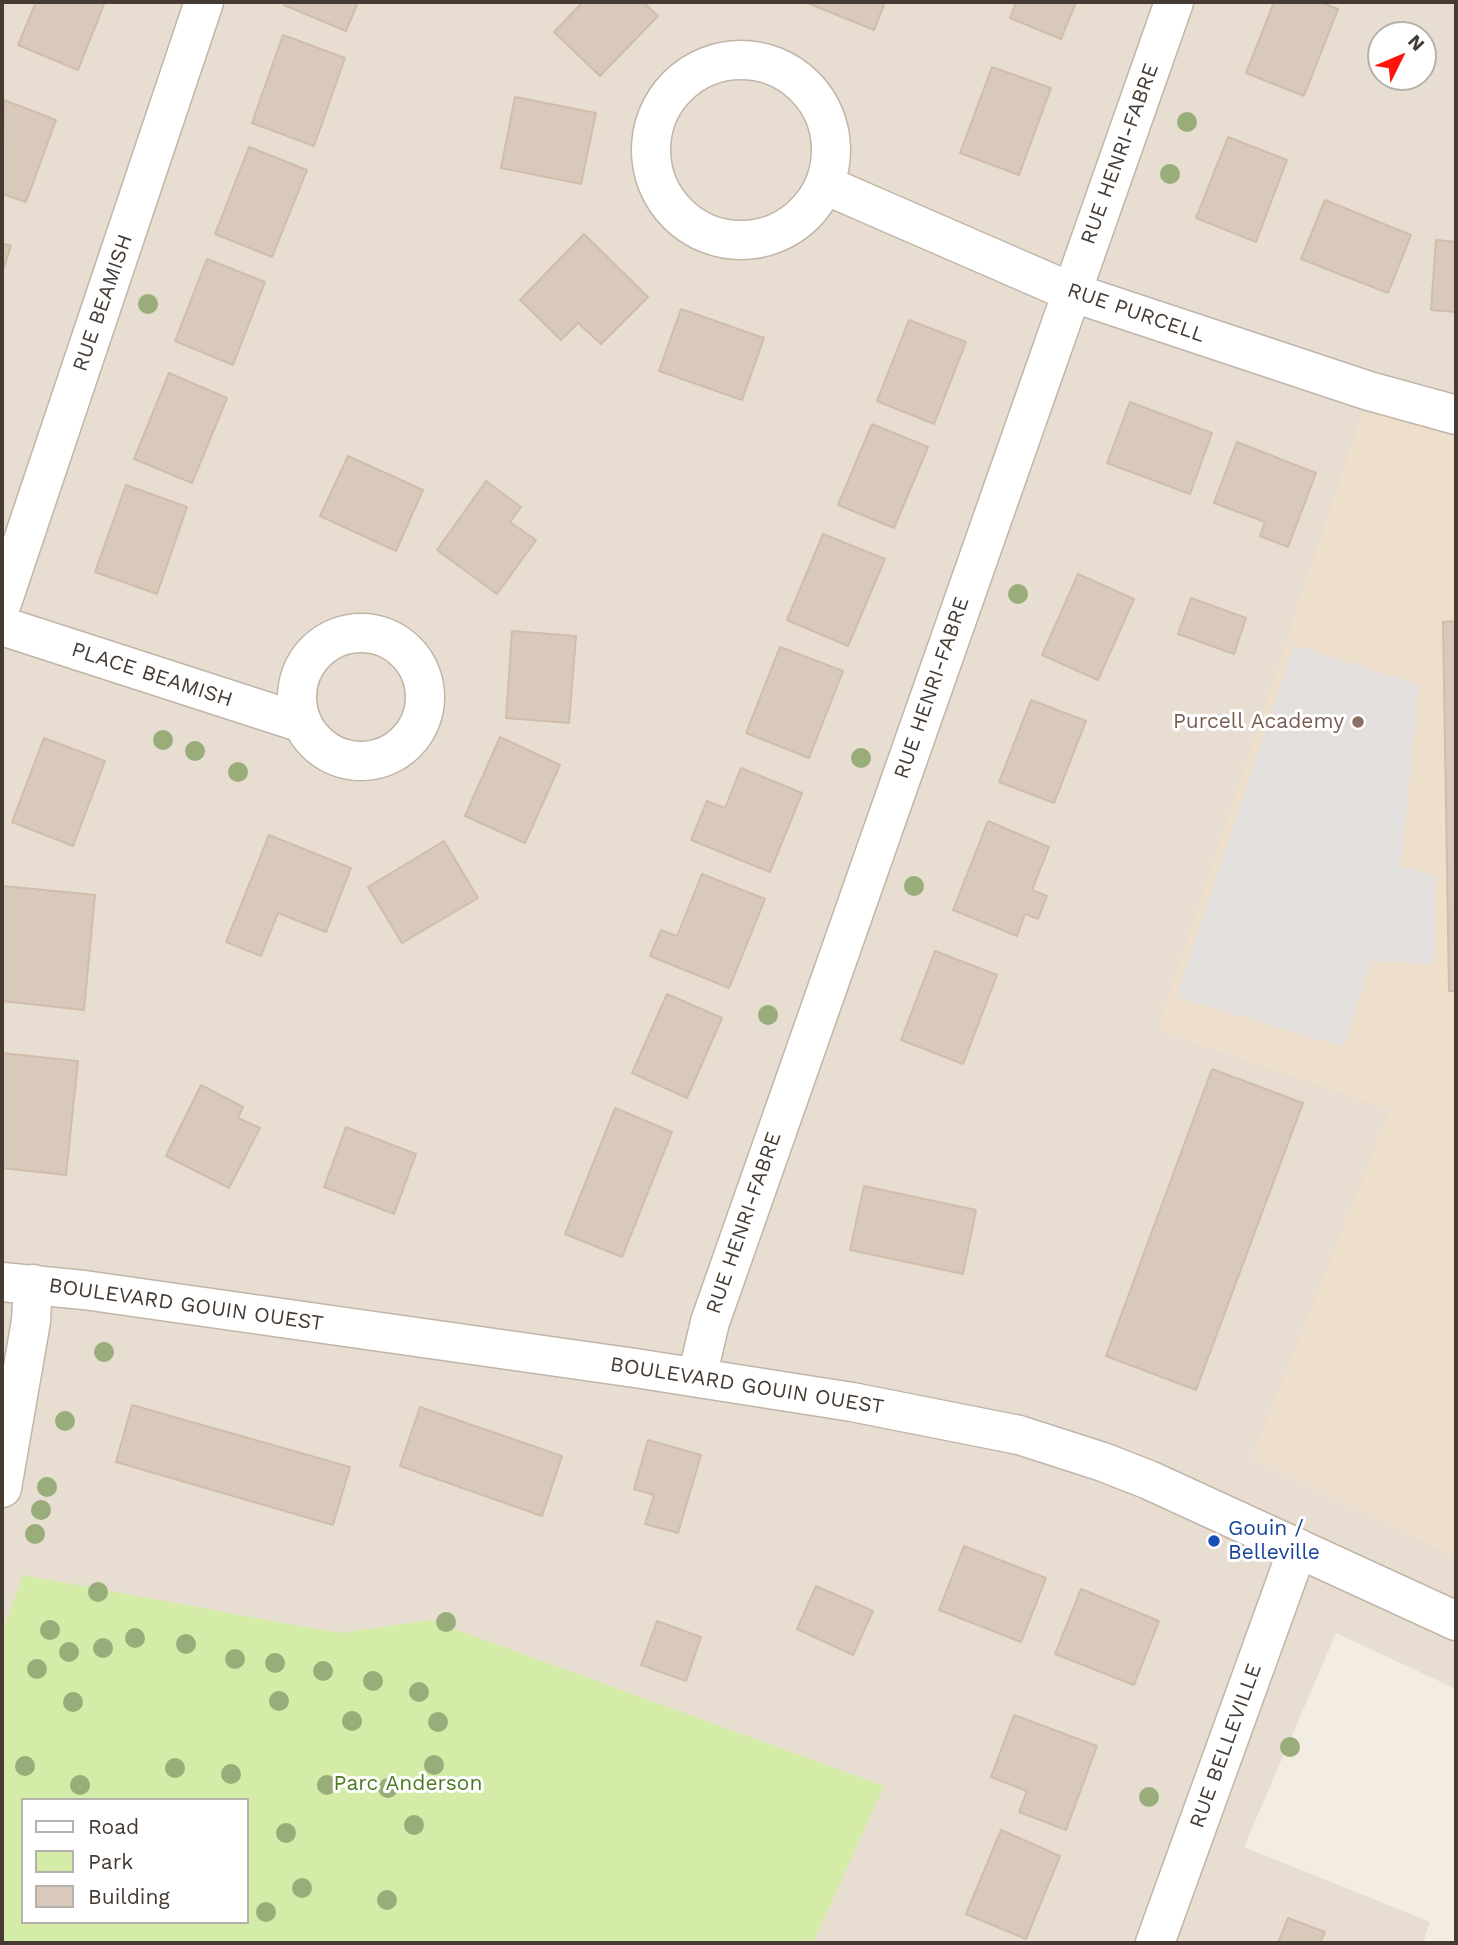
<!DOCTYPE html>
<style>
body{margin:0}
#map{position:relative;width:1458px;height:1945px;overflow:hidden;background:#f3ece3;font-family:"Work Sans",sans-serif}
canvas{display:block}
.frame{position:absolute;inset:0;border:4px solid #453b33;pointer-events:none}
.legend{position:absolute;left:21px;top:1798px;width:228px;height:126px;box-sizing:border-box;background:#fff;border:2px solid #b5b1ad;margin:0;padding:9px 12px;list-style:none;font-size:21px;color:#453b33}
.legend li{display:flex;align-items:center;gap:14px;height:35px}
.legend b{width:35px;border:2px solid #b5b1ad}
.north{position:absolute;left:1367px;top:21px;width:70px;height:70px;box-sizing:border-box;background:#fff;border:2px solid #b5b1ad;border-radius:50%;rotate:47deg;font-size:19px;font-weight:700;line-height:28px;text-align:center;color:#453b33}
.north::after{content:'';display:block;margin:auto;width:24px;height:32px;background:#ff140d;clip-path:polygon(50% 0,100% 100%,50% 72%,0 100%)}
</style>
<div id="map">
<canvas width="1458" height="1945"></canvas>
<div class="frame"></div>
<ul class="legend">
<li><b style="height:9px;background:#fff"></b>Road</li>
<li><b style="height:19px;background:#d5eba8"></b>Park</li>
<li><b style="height:19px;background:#d8c9ba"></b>Building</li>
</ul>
<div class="north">N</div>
</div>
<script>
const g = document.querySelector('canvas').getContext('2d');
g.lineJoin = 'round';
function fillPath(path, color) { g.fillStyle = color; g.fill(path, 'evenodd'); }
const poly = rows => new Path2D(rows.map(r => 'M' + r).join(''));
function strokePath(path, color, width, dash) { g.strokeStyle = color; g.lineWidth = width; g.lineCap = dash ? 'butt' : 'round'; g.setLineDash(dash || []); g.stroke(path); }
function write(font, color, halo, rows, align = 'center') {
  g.font = font + ' "Work Sans",sans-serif'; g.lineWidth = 6; g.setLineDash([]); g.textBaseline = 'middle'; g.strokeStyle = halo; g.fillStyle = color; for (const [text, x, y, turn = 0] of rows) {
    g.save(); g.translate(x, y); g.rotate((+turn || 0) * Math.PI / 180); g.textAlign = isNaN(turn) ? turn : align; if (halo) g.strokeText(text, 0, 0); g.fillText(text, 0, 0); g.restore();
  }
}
fillPath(poly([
 [2,2,1456,2,1456,1689,1336,1633,1244,1847,1430,1922,1423,1943,2,1943],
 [1381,35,1423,35,1423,77,1381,77],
 [23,1800,247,1800,247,1922,23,1922]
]), '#e7ddd0');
fillPath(poly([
 [1369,391,1456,415,1456,1558,1251,1459,1390,1110,1157,1030]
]), '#eddfcb');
fillPath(poly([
 [23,1575,339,1633,430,1620,884,1786,813,1943,2,1943,2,1633],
 [23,1800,247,1800,247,1922,23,1922]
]), '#d5eba8');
fillPath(poly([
 [1294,645,1419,685,1401,867,1435,875,1434,964,1371,961,1344,1047,1176,997]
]), '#e3dfdc');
const building = poly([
 [36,2,105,2,78,70,18,45,36,2],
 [286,2,358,2,346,31,284,5,286,2],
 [583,2,643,2,658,16,600,76,554,32,583,2],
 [805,2,885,2,874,30,805,2],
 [1016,2,1076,2,1061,39,1010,18,1016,2],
 [1274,2,1320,2,1338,9,1304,96,1246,73,1274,2],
 [283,35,345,58,314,146,252,123,283,35],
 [992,67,1051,88,1019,175,960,153,992,67],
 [515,97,596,113,581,184,501,168,515,97],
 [4,100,56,120,26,202,2,194,4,100],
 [1228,137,1287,160,1256,242,1196,218,1228,137],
 [249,147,307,170,272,257,215,234,249,147],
 [1325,200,1411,235,1388,293,1301,259,1325,200],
 [584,234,648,297,601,344,578,323,561,340,520,300,584,234],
 [1436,240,1456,242,1456,312,1431,310,1436,240],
 [2,243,11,246,2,273,2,243],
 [207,259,265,282,233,365,175,341,207,259],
 [681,309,764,338,742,400,659,371,681,309],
 [909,320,966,342,934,424,877,401,909,320],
 [169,373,227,398,192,483,134,459,169,373],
 [1130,402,1212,433,1190,494,1107,463,1130,402],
 [872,424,928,447,894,528,838,505,872,424],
 [1237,442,1316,473,1288,547,1260,536,1265,522,1214,503,1237,442],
 [348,456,423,490,396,551,320,516,348,456],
 [486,481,521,507,510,522,536,540,497,594,437,550,486,481],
 [126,485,187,507,157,594,95,572,126,485],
 [823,534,885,559,848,646,787,620,823,534],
 [1078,574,1134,599,1098,680,1042,655,1078,574],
 [1191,598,1246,618,1234,654,1178,634,1191,598],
 [1456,621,1456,991,1449,991,1443,622,1456,621],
 [512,631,576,636,569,723,506,718,512,631],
 [780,647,843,671,809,758,746,733,780,647],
 [1031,700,1086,721,1054,803,999,782,1031,700],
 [500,737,560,765,525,843,465,816,500,737],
 [44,738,105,761,73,846,12,822,44,738],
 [741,768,802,793,770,872,691,840,707,801,725,808,741,768],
 [988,821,1049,847,1032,890,1047,896,1038,919,1025,914,1017,936,953,910,988,821],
 [269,835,351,868,326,932,278,913,261,956,226,942,269,835],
 [444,841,478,898,402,943,368,887,444,841],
 [702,874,765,899,729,988,650,956,661,930,677,936,702,874],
 [3,886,95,895,84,1010,2,1001,3,886],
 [935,951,997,975,963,1064,901,1040,935,951],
 [667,994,722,1018,687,1098,632,1073,667,994],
 [2,1053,78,1061,66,1175,2,1168,2,1053],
 [1212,1069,1303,1103,1196,1390,1106,1356,1212,1069],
 [201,1085,243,1107,238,1118,260,1128,229,1188,166,1156,201,1085],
 [615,1108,672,1132,622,1257,565,1234,615,1108],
 [346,1127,416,1154,394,1214,324,1187,346,1127],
 [864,1186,976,1210,963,1274,850,1250,864,1186],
 [132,1405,350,1467,333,1525,116,1462,132,1405],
 [420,1407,562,1456,542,1516,400,1466,420,1407],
 [648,1440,701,1455,678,1533,645,1524,654,1495,634,1489,648,1440],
 [964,1546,1046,1578,1021,1642,939,1610,964,1546],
 [816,1586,873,1611,853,1655,797,1629,816,1586],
 [1081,1589,1159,1621,1134,1685,1055,1654,1081,1589],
 [657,1621,701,1637,686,1681,641,1665,657,1621],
 [1014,1715,1097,1746,1066,1830,1019,1812,1027,1791,991,1777,1014,1715],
 [1001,1830,1060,1856,1026,1939,966,1914,1001,1830],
 [1288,1918,1325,1932,1320,1943,1278,1943,1288,1918]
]);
fillPath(building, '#d8c9ba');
strokePath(building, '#d0bdaa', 2);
const minor = poly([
 '651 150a90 90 0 1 1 180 0a90 90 0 1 1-180 0Z',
 [825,185,1071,292,1369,391,1456,415],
 [2,603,204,2],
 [2,626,302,723],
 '297 697a64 64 0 1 1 128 0a64 64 0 1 1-128 0Z',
 [2,1282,84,1290,635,1368,852,1402,1019,1435,1103,1462,1149,1480,1456,1621],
 [697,1377,710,1322,1174,2],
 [2,1488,31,1321,33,1284],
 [1155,1943,1298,1548]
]);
strokePath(minor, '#c2b5a8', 41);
strokePath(minor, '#fff', 38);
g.fillStyle = '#98ad79';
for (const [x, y] of [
 [1187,122],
 [1170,174],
 [148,304],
 [1018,594],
 [163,740],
 [195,751],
 [861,758],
 [238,772],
 [914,886],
 [768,1015],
 [104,1352],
 [65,1421],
 [47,1487],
 [41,1510],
 [35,1534],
 [98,1592],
 [446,1622],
 [50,1630],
 [135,1638],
 [186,1644],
 [103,1648],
 [69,1652],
 [235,1659],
 [275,1663],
 [37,1669],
 [323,1671],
 [373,1681],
 [419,1692],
 [279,1701],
 [73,1702],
 [352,1721],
 [438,1722],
 [1290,1747],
 [434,1765],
 [25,1766],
 [175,1768],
 [231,1774],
 [80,1785],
 [327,1785],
 [388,1788],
 [1149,1797],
 [414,1825],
 [286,1833],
 [302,1888],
 [387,1900],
 [266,1912]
]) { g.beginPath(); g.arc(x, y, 10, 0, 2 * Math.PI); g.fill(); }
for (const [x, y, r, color] of [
 [1358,722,7,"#8d6e63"],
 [1214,1541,7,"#1a4fb4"]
]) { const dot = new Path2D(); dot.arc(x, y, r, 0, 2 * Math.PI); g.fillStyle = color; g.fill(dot); strokePath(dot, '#fff', 2.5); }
write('21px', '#453b33', '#fff', [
 ["RUE HENRI-FABRE",1120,154,-70],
 ["RUE BEAMISH",103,303,-71],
 ["RUE PURCELL",1136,313,19],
 ["PLACE BEAMISH",152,675,18],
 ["RUE HENRI-FABRE",932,688,-71],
 ["RUE HENRI-FABRE",744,1223,-71],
 ["BOULEVARD GOUIN OUEST",186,1305,8],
 ["BOULEVARD GOUIN OUEST",747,1386,9],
 ["RUE BELLEVILLE",1226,1746,-70]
]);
write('21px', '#785e54', '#fff', [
 ["Purcell Academy",1344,722]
], 'right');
write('21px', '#164399', '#fff', [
 ["Gouin /",1228,1529],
 ["Belleville",1228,1553]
], 'left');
write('21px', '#4e7a22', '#fff', [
 ["Parc Anderson",408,1784]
]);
</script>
